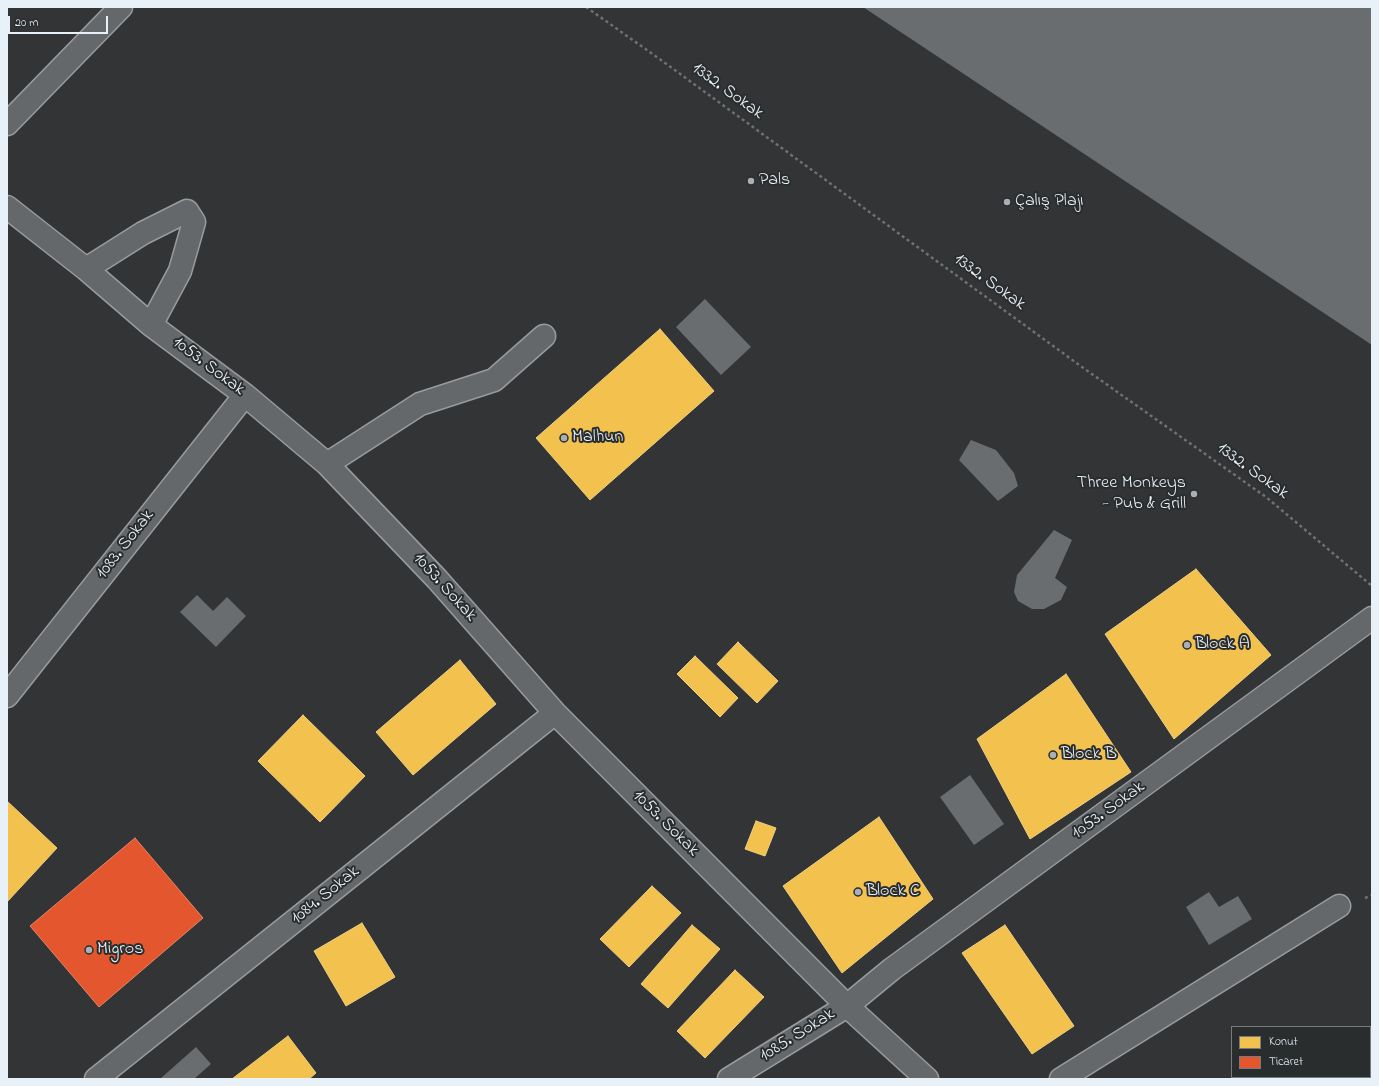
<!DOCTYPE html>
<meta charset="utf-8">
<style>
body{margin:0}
#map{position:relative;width:1379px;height:1086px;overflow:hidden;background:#333435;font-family:"Indie Flower",sans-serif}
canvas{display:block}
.frame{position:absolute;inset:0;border:8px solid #e8f1f8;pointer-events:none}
.legend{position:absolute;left:1231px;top:1026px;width:140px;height:52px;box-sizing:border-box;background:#2a2d2e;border:1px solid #767b7f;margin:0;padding:5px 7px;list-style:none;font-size:12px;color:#e8f1f8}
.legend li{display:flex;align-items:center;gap:8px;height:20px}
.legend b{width:20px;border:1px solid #767b7f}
.scale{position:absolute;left:8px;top:16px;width:100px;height:18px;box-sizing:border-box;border:2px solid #e8f1f8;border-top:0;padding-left:5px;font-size:12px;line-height:14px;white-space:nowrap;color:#e8f1f8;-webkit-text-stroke:3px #2a2d2e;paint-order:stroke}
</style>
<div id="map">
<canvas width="1379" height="1086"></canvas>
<div class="frame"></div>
<ul class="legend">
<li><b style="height:11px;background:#f2c14e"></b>Konut</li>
<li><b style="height:11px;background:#e4572e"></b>Ticaret</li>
</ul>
<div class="scale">20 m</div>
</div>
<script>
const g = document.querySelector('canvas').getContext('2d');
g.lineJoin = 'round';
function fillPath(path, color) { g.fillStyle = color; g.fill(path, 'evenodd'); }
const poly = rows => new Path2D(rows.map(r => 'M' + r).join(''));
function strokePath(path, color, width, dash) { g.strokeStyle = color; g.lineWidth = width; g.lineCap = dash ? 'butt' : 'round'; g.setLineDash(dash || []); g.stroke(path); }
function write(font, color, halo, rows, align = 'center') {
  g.font = font + ' "Indie Flower",sans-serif'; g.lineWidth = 4; g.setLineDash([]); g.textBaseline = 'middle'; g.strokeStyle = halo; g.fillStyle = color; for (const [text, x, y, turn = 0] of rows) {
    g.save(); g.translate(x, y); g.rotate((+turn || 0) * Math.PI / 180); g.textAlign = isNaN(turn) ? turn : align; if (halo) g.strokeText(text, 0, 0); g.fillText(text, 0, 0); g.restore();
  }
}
fillPath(poly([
 [863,7,1372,7,1372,345,869,11],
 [705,299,751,347,721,375,676,327],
 [971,440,996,450,1014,473,1018,486,998,501,959,460],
 [1054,530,1072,540,1055,578,1067,587,1061,600,1044,609,1032,609,1018,601,1014,592,1017,575],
 [197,595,213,611,227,597,246,616,216,647,180,612],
 [970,775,1004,824,974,845,940,797],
 [1209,892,1219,907,1238,896,1252,919,1209,945,1186,907],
 [196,1047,211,1064,194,1079,160,1079]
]), '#696d70');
const homes = poly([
 [660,329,714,391,590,500,536,438,660,329],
 [1196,569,1271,655,1174,739,1105,634,1196,569],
 [738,642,778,681,757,703,717,664,738,642],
 [695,656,738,698,720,717,677,674,695,656],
 [460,660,496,704,413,775,376,732,460,660],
 [1066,674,1131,772,1030,839,977,739,1066,674],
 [303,715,365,776,320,822,258,761,303,715],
 [7,801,57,848,7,902,7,801],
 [879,817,933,899,842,973,783,886,879,817],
 [756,821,776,828,765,856,745,849,756,821],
 [652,886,681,913,629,967,600,939,652,886],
 [362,923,395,977,346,1006,314,951,362,923],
 [692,925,720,949,668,1008,641,984,692,925],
 [1005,925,1074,1026,1032,1054,962,953,1005,925],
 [735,970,764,997,705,1058,677,1031,735,970],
 [288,1036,316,1073,309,1079,232,1079,288,1036]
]);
fillPath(homes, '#f2c14e');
strokePath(homes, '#efcf81', 1);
const shops = poly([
 [135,838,203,918,99,1007,30,926,135,838]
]);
fillPath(shops, '#e4572e');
strokePath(shops, '#e5856b', 1);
const minor = poly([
 [7,124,121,7],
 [7,207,86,269,151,325,245,395,327,464,437,579,555,713,847,1006,927,1079],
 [86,269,143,233,187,211,194,222,180,271,151,325],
 [327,464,420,404,494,380,544,336],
 [7,696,245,395],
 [96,1079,555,713],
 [729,1079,847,1006,892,969,1372,618],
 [1061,1079,1339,906]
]);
strokePath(minor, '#999b9e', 25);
strokePath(poly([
 [586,7,661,60,1082,367,1266,497,1372,586],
 [1365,898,1372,895]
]), '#6e7071', 2.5, [3, 3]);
strokePath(minor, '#64686b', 22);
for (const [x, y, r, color] of [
 [751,181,4,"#a9afb4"],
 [1007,202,4,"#a9afb4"],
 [564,438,4,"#a9afb4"],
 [1194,494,4,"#a9afb4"],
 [1187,645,4,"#a9afb4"],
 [1053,755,4,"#a9afb4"],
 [858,892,4,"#a9afb4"],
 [89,950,4,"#a9afb4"]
]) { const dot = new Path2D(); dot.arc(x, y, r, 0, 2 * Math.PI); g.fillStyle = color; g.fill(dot); strokePath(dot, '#2a2d2e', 1.5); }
write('18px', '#e8f1f8', '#2a2d2e', [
 ["1332. Sokak",727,92,36],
 ["1332. Sokak",989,283,36],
 ["1053. Sokak",208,367,37],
 ["1332. Sokak",1252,472,36],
 ["1083. Sokak",126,545,-52],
 ["1053. Sokak",444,588,48],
 ["1053. Sokak",1109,811,-36],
 ["1053. Sokak",665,824,45],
 ["1084. Sokak",326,896,-39],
 ["1085. Sokak",798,1036,-32]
]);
write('18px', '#e8f1f8', '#2a2d2e', [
 ["Pals",759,181],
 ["Çalış Plajı",1015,202],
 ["Malhun",572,438],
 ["Three Monkeys",1186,484,"right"],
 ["- Pub & Grill",1186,505,"right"],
 ["Block A",1195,645],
 ["Block B",1061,755],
 ["Block C",866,892],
 ["Migros",97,950]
], 'left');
</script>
